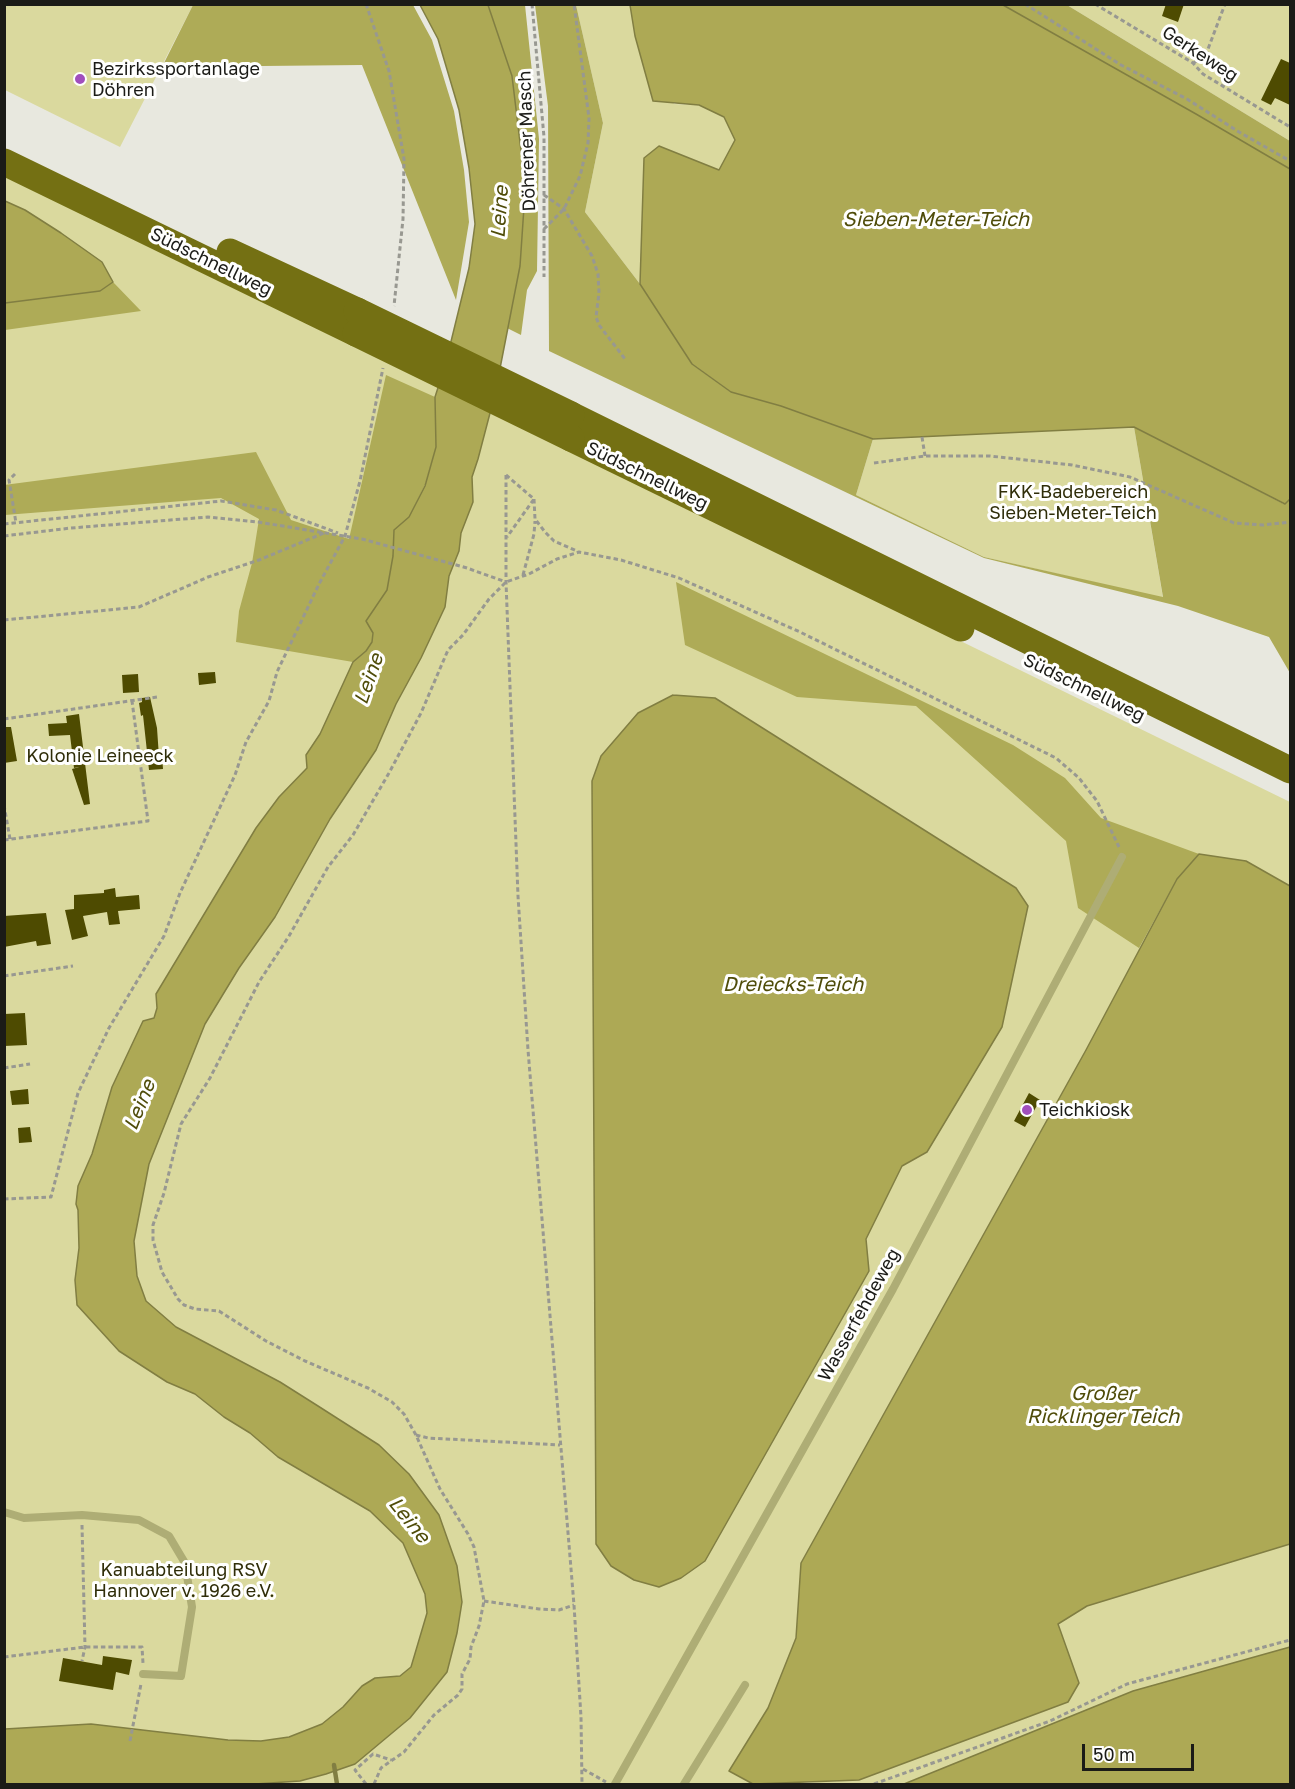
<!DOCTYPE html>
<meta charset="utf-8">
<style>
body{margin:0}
#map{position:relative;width:1295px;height:1789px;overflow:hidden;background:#e8e8df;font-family:"Golos Text",sans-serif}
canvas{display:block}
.frame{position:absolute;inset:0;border:6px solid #1b1b17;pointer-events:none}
.scale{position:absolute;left:1082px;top:1744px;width:112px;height:27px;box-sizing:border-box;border:3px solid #1b1b17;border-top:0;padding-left:8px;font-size:18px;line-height:21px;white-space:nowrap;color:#1b1b17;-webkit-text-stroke:4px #fffffe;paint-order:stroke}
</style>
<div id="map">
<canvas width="1295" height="1789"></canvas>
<div class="frame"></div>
<div class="scale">50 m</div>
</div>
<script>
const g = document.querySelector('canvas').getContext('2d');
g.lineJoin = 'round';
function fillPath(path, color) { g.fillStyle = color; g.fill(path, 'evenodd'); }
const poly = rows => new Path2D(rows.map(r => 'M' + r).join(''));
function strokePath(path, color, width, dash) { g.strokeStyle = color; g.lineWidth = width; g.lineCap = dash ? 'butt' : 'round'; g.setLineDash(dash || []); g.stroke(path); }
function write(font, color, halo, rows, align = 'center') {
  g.font = font + ' "Golos Text",sans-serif'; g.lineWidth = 6; g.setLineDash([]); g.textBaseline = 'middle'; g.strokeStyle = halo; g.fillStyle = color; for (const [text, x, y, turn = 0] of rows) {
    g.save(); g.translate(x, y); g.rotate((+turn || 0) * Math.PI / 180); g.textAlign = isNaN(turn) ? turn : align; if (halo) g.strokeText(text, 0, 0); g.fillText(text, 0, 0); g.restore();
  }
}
fillPath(poly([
 [4,5,5,4,193,5,120,147,5,90],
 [576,5,630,5,635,36,674,104,699,105,724,117,735,140,719,170,694,161,644,158,640,284,585,212,603,123],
 [1067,5,1290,5,1290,141],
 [5,174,1290,802,1290,886,1246,861,1177,879,1086,1050,801,1563,796,1638,768,1708,729,1771,753,1784,5,1784],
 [715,698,1016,888,1028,906,928,1152,902,1166,866,1239,869,1271,634,1580,612,1566,596,1544,592,781],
 [1134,427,1163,598,984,557,856,495,873,439],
 [1290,1544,1290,1647,1133,1691,904,1784,783,1784,859,1780,1079,1683,1057,1624,1087,1606]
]), '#dad99e');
fillPath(poly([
 [193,5,413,5,432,40,454,111,464,170,469,222,456,300,362,65,162,67],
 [488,5,525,5,539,139,537,271,527,290,521,335,507,328,520,266,524,207,523,167,512,76],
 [535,5,576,5,603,123,585,212,640,284,692,364,731,392,781,406,873,439,856,495,984,557,1163,597,1134,427,1284,504,1290,499,1290,673,1269,637,1178,606,984,558,549,351,548,106],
 [1003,5,1067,5,1290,141,1290,169,1196,114],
 [113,282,141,311,5,330,4,303,100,291],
 [386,375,435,397,436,447,425,485,409,517,394,530,393,556,387,590,366,621,373,633,372,642,366,651,353,662,236,642,239,611,252,563,259,519,221,498,5,515,4,485,256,452,291,520,349,539],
 [676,582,1013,745,1065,778,1101,818,1199,854,1177,879,1139,948,1078,908,1066,841,916,706,797,697,685,645]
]), '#aeab57');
const water = poly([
 [420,5,488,5,512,76,523,167,524,207,520,266,495,394,478,459,472,477,473,502,461,533,459,551,449,576,445,607,421,658,396,704,376,750,330,819,275,917,239,968,205,1024,149,1164,134,1241,137,1276,146,1301,176,1327,280,1382,318,1406,379,1445,409,1474,439,1515,457,1566,462,1602,457,1633,447,1672,410,1718,355,1764,326,1774,300,1781,255,1784,5,1784,5,1729,91,1724,228,1740,261,1741,289,1737,322,1724,343,1707,362,1686,375,1678,400,1676,411,1667,427,1613,425,1594,403,1543,370,1511,278,1457,250,1433,224,1417,195,1394,167,1382,119,1351,77,1305,75,1280,79,1248,78,1210,76,1204,78,1186,92,1154,112,1087,143,1021,154,1018,157,1008,156,994,256,828,279,797,307,768,306,755,320,734,353,662,366,651,372,642,373,633,366,621,387,590,393,556,394,530,409,517,425,486,436,447,435,397,445,366,469,268,475,224,469,168,459,110,438,39,420,5],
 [630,5,1003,5,1196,114,1290,169,1290,499,1285,504,1134,427,873,439,781,406,731,392,692,364,640,284,644,158,659,146,719,170,735,140,724,117,699,105,653,101,635,36,630,5],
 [5,201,25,210,61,233,102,262,113,282,100,291,5,303,5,201],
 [673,695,715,698,1016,888,1028,906,1002,1027,927,1152,902,1166,866,1239,869,1271,705,1561,681,1578,659,1587,634,1580,611,1566,596,1544,592,781,601,756,638,713,673,695],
 [1199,854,1246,861,1290,886,1290,1544,1087,1606,1058,1624,1079,1683,1068,1702,859,1780,753,1784,729,1771,768,1708,796,1638,801,1563,1086,1050,1177,879,1199,854],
 [1290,1647,1290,1784,904,1784,1133,1691,1290,1647]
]);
fillPath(water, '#ada955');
strokePath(water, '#817e42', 1.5);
strokePath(poly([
 [334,1765,337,1784]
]), '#817e42', 4.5);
fillPath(poly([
 [1166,4,1184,4,1178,22,1162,16],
 [1281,59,1290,63,1290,105,1275,98,1271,105,1261,100],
 [215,672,216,683,199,685,198,673],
 [138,674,139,692,123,693,122,675],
 [150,697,157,728,159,757,162,756,163,769,149,770,143,715,141,716,139,703,142,702,142,698],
 [79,714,90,804,84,805,72,769,79,767,74,768,70,735,49,736,48,724,67,723,66,716],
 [4,727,11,727,17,761,4,763],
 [115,888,116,897,139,895,140,909,118,911,120,924,109,925,107,912,83,916,88,936,72,940,65,910,74,909,74,895,104,893,104,890],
 [46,913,51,944,37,946,36,941,4,947,4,916],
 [25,1013,27,1045,4,1046,4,1014],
 [28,1089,29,1104,12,1105,10,1091],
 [1029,1093,1040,1100,1025,1127,1014,1121],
 [30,1127,32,1142,19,1143,18,1128],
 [103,1656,132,1660,129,1675,116,1672,113,1690,59,1681,63,1658,102,1665]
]), '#4e4b01');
strokePath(poly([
 [366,4,389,71,404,159,403,219,394,306],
 [532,4,544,137,544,277],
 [1025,4,1121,65,1187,99,1239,132,1290,161],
 [1095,4,1193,63,1203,74,1290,127],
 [1193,63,1205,57,1225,4],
 [544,195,564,209,592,256,598,274,599,293,596,317,599,325,625,359],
 [544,229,564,209,580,176,588,143,589,118,574,4],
 [922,437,925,456],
 [874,463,925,456,990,456,1072,465,1130,477,1234,523,1263,525,1290,522],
 [15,474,9,480,16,523],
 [506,475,506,582,518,896,528,1050,574,1605,581,1717,582,1784],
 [506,475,534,499,507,537],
 [534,499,535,519,545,532,554,541,577,551],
 [4,524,221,501,276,510,338,533],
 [4,536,71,528,208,517,258,522,362,539,467,568,506,582],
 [523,575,534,534,535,521],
 [4,620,139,607,208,577,259,560,324,533],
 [4,719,157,697],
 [4,805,10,839],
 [4,840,148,821,132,701],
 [4,976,73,966],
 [4,1068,30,1064],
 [4,1199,51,1197,78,1093,109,1028,164,936,180,893,235,775,246,742,269,701,277,672,319,584,345,536,360,481,383,368],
 [416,1435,428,1438,560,1445],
 [82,1525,85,1647,82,1661],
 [484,1601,539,1609,559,1610,574,1605],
 [4,1657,85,1647,142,1647,143,1663],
 [130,1741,141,1684],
 [583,1769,606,1782],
 [366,1784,355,1770,373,1754,391,1760],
 [374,1784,381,1768,404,1752,434,1715,458,1695,462,1689,462,1674,470,1659,471,1647,479,1626,484,1601,474,1547,468,1534,440,1489,416,1435,404,1414,392,1402,368,1388,305,1361,266,1341,219,1311,195,1309,184,1305,178,1299,162,1272,153,1240,153,1225,164,1193,181,1124,210,1078,259,982,289,936,328,867,353,835,389,773,421,713,448,650,463,635,489,599,506,582,529,574,557,559,579,552,621,560,679,578,800,632,1056,758,1079,778,1097,801,1119,847],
 [874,1784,1050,1721,1127,1684,1290,1640]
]), '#989891', 3, [4.5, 3]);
strokePath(poly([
 [4,1512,24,1518,82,1515,139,1520,169,1536,185,1563,192,1607,181,1676,143,1674],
 [615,1784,893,1289,1122,857],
 [684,1784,745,1685]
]), '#aead75', 8);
strokePath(poly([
 [4,162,356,333],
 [230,252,357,311],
 [571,415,1290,770],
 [571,438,961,628]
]), '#747013', 27);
strokePath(poly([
 [357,311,571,415],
 [356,333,571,438]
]), '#747013', 27);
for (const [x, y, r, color] of [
 [80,79,6,"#a14ebd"],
 [1027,1110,6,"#a14ebd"]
]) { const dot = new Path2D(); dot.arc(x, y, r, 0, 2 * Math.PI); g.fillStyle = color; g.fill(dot); strokePath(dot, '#fffffe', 2); }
write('18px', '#1b1b17', '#fffffe', [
 ["Gerkeweg",1200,54,33],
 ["Döhrener Masch",527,141,-92],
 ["Südschnellweg",211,262,26],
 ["Südschnellweg",647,476,26],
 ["Südschnellweg",1084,688,26],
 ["Wasserfehdeweg",859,1315,-61]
]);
write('18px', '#1b1b17', '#fffffe', [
 ["Bezirkssportanlage",92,69],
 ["Döhren",92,90],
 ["Teichkiosk",1039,1110]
], 'left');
write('18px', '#2f2d08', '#fffffe', [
 ["FKK-Badebereich",1073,492],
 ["Sieben-Meter-Teich",1073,513],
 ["Kolonie Leineeck",100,756],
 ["Kanuabteilung RSV",184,1570],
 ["Hannover v. 1926 e.V.",184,1591]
]);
write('italic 20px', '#4f4c09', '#fffffe', [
 ["Leine",500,212,-86],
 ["Sieben-Meter-Teich",936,220],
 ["Leine",369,679,-71],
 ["Dreiecks-Teich",793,985],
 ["Leine",140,1105,-68],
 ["Großer",1103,1394],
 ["Ricklinger Teich",1103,1417],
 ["Leine",409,1520,51]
]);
</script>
